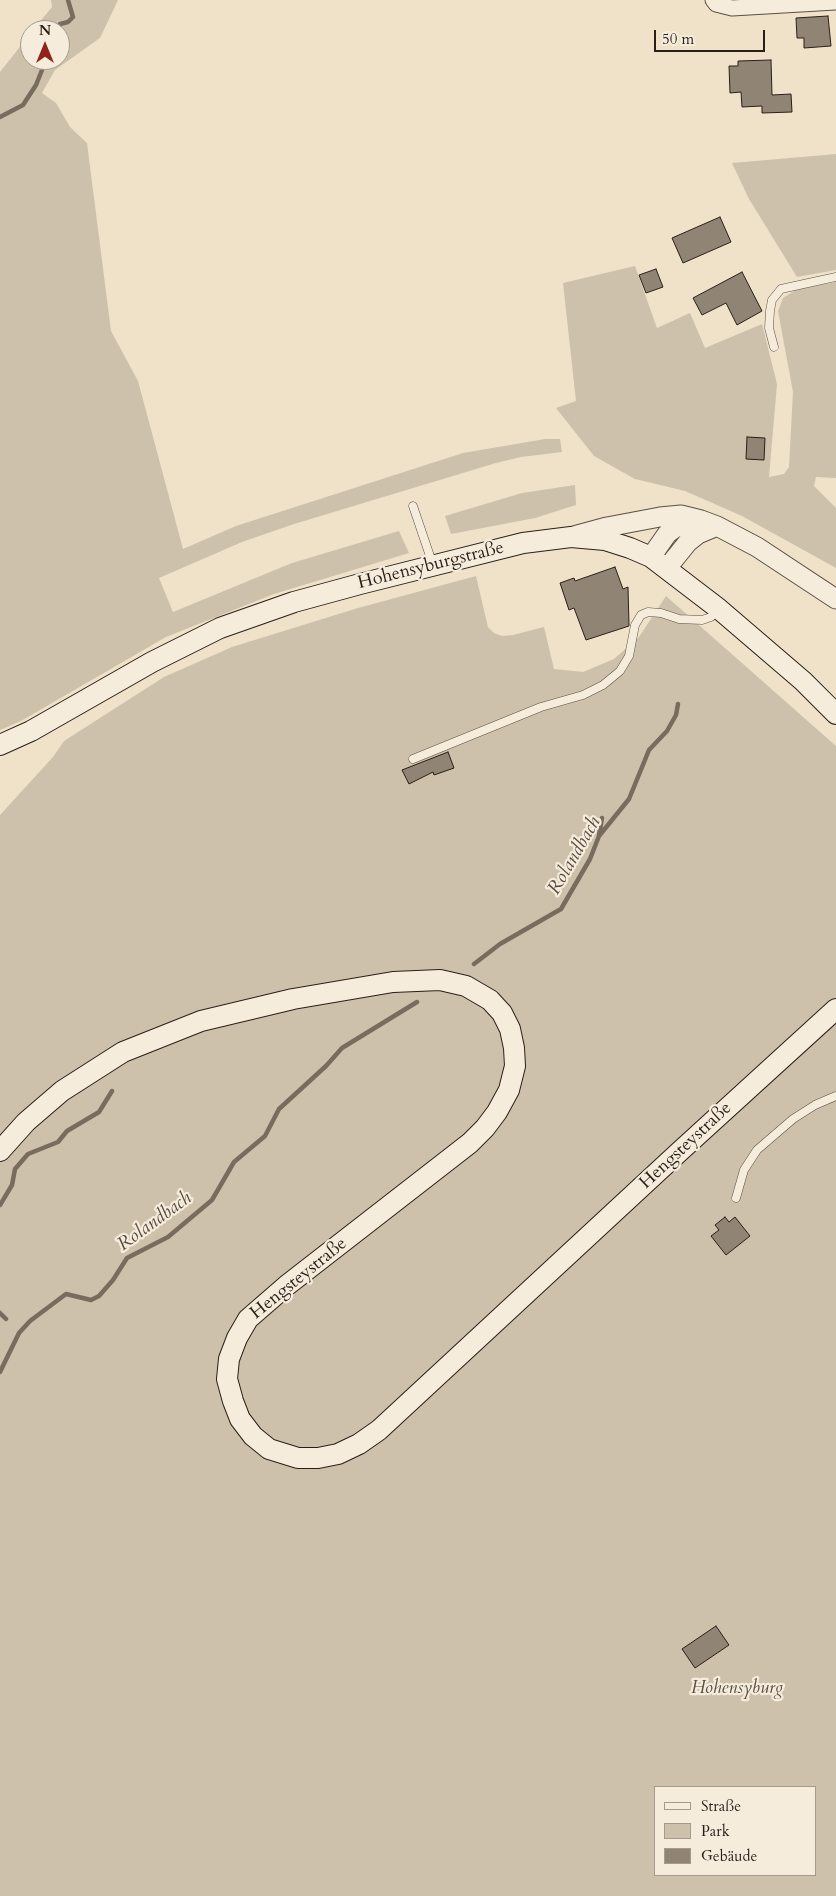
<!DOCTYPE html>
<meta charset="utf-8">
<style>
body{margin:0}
#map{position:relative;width:836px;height:1896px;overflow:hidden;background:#efe2c9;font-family:Cardo,serif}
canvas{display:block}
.legend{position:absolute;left:654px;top:1786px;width:162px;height:90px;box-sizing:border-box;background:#f5ecdc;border:1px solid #a49a8e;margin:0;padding:6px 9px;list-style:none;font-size:15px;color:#2a1f18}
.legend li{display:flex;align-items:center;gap:10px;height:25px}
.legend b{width:25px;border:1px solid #a49a8e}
.north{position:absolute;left:20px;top:20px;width:50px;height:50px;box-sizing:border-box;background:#f5ecdc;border:1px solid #a49a8e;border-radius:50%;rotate:0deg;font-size:14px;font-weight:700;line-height:20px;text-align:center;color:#2a1f18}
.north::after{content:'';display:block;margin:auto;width:18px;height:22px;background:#8f2418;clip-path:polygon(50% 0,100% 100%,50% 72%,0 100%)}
.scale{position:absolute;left:654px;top:30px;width:111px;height:22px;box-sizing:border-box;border:2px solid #2a1f18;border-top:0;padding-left:6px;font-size:15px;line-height:18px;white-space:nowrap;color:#2a1f18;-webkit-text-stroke:4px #f5ecdc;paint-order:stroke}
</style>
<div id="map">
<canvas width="836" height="1896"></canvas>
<ul class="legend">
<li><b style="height:6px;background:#f5ecdc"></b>Straße</li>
<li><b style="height:14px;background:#cec1ab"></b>Park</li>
<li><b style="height:14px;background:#908474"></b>Gebäude</li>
</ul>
<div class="north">N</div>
<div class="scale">50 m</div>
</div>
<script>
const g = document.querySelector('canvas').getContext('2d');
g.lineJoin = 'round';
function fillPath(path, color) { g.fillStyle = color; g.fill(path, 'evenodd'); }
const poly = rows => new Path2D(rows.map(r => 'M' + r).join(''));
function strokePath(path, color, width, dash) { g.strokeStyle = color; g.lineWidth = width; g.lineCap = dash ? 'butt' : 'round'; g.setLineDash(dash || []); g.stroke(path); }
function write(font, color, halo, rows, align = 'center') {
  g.font = font + ' Cardo,serif'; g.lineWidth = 4.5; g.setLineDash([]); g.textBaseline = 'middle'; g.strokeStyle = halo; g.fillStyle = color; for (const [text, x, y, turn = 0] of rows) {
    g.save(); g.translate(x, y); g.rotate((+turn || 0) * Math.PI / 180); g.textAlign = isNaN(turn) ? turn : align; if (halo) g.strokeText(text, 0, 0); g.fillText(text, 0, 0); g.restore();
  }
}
fillPath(poly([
 [51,0,118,0,100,38,55,70,42,93,56,103,70,127,87,143,111,331,138,381,183,549,236,526,463,453,545,439,560,439,562,452,521,457,496,463,294,524,242,542,159,578,173,612,292,563,399,531,409,553,274,594,166,637,21,721,0,730,0,72,30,34,30,60,60,60,60,30,33,30,52,7],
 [836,154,836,270,797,277,749,199,732,163],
 [635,266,657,328,690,313,705,348,762,324,777,384,769,477,784,474,789,467,793,392,778,311,783,298,797,289,836,282,836,478,816,477,814,486,836,508,836,568,742,516,685,491,635,479,594,456,556,408,576,401,563,283],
 [575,485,576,505,535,518,451,534,445,516,522,493],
 [476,576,488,627,494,633,502,636,513,635,544,627,554,669,583,672,614,659,639,637,666,596,836,746,836,1896,0,1896,0,815,53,757,64,741,164,677,232,647,358,608],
 [655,1787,815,1787,815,1875,655,1875]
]), '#cec1ab');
strokePath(poly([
 [58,30,60,24,68,22,73,17,68,0],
 [0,117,23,105,36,85,46,60],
 [599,835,602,818],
 [474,964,500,944,561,909,590,859,599,836,629,799,649,750,667,731,676,715,678,704],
 [0,1205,12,1185,15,1169,28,1154,58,1142,67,1131,99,1112,112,1091],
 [0,1313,6,1319],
 [0,1372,19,1333,30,1321,66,1294,91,1300,99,1296,113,1280,127,1258,168,1237,212,1200,234,1162,265,1136,279,1109,326,1066,342,1048,417,1002]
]), '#786c5e', 4.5);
const building = poly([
 [828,16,831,46,804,48,804,38,797,38,796,18,828,16],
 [771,60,772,95,791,94,792,112,762,113,762,106,742,107,741,92,730,93,729,66,738,66,738,61,771,60],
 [720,217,731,242,683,263,672,238,720,217],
 [656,269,663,287,646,293,639,275,656,269],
 [742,272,762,311,737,325,726,303,702,315,693,298,742,272],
 [747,437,765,438,764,460,746,459,747,437],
 [615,567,623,589,628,587,629,626,586,640,574,608,569,610,560,583,574,578,575,581,615,567],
 [448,752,454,768,434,775,433,772,409,784,402,770,448,752],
 [725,1217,729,1222,735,1217,750,1236,726,1255,711,1236,719,1230,715,1225,725,1217],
 [716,1626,729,1645,695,1668,682,1649,716,1626]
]);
fillPath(building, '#908474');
strokePath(building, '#2a1f18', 1);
const service = poly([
 [774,347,769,328,770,311,772,300,781,289,836,277],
 [413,506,433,565],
 [413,759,541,707,583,695,603,685,620,671,629,656,635,625,641,615,648,612,661,613,679,619,702,620,711,617,718,610],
 [736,1198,744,1170,757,1150,793,1119,815,1105,836,1096]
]);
const minor = poly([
 [713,0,716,4,732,8,836,2]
]);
const tertiary = poly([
 [574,536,607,527,660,517,681,515,701,520,717,526,757,547,836,599],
 [651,557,667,534,675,528,697,521],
 [667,568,688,542,698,534,717,526]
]);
const secondary = poly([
 [0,745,31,731,152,662,220,628,294,602,360,584,523,543,571,537,605,540,630,548,651,557,719,609,803,681,836,714],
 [0,1151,26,1122,62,1091,123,1052,201,1021,293,999,393,982,440,980,466,986,490,1000,502,1013,510,1029,514,1048,515,1066,509,1090,497,1112,485,1128,470,1143,286,1286,248,1319,237,1338,229,1359,227,1379,233,1401,240,1419,253,1436,269,1449,298,1458,318,1458,338,1454,359,1444,379,1430,678,1153,836,1009]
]);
strokePath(service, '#5b5044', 9);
strokePath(minor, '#5b5044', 17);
strokePath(tertiary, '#5b5044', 21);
strokePath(secondary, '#2a1f18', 22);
strokePath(service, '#f5ecdc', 8);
strokePath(minor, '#f5ecdc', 15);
strokePath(tertiary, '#f5ecdc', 19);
strokePath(secondary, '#f5ecdc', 20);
write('18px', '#2a1f18', '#f5ecdc', [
 ["Hohensyburgstraße",431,566,-14],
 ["Hengsteystraße",686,1146,-43],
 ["Hengsteystraße",299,1279,-39]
]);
write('italic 18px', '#5b5044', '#f5ecdc', [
 ["Hohensyburg",737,1689]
]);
write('italic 19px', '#584c41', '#f5ecdc', [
 ["Rolandbach",575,856,-60],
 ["Rolandbach",155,1222,-36]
]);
</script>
